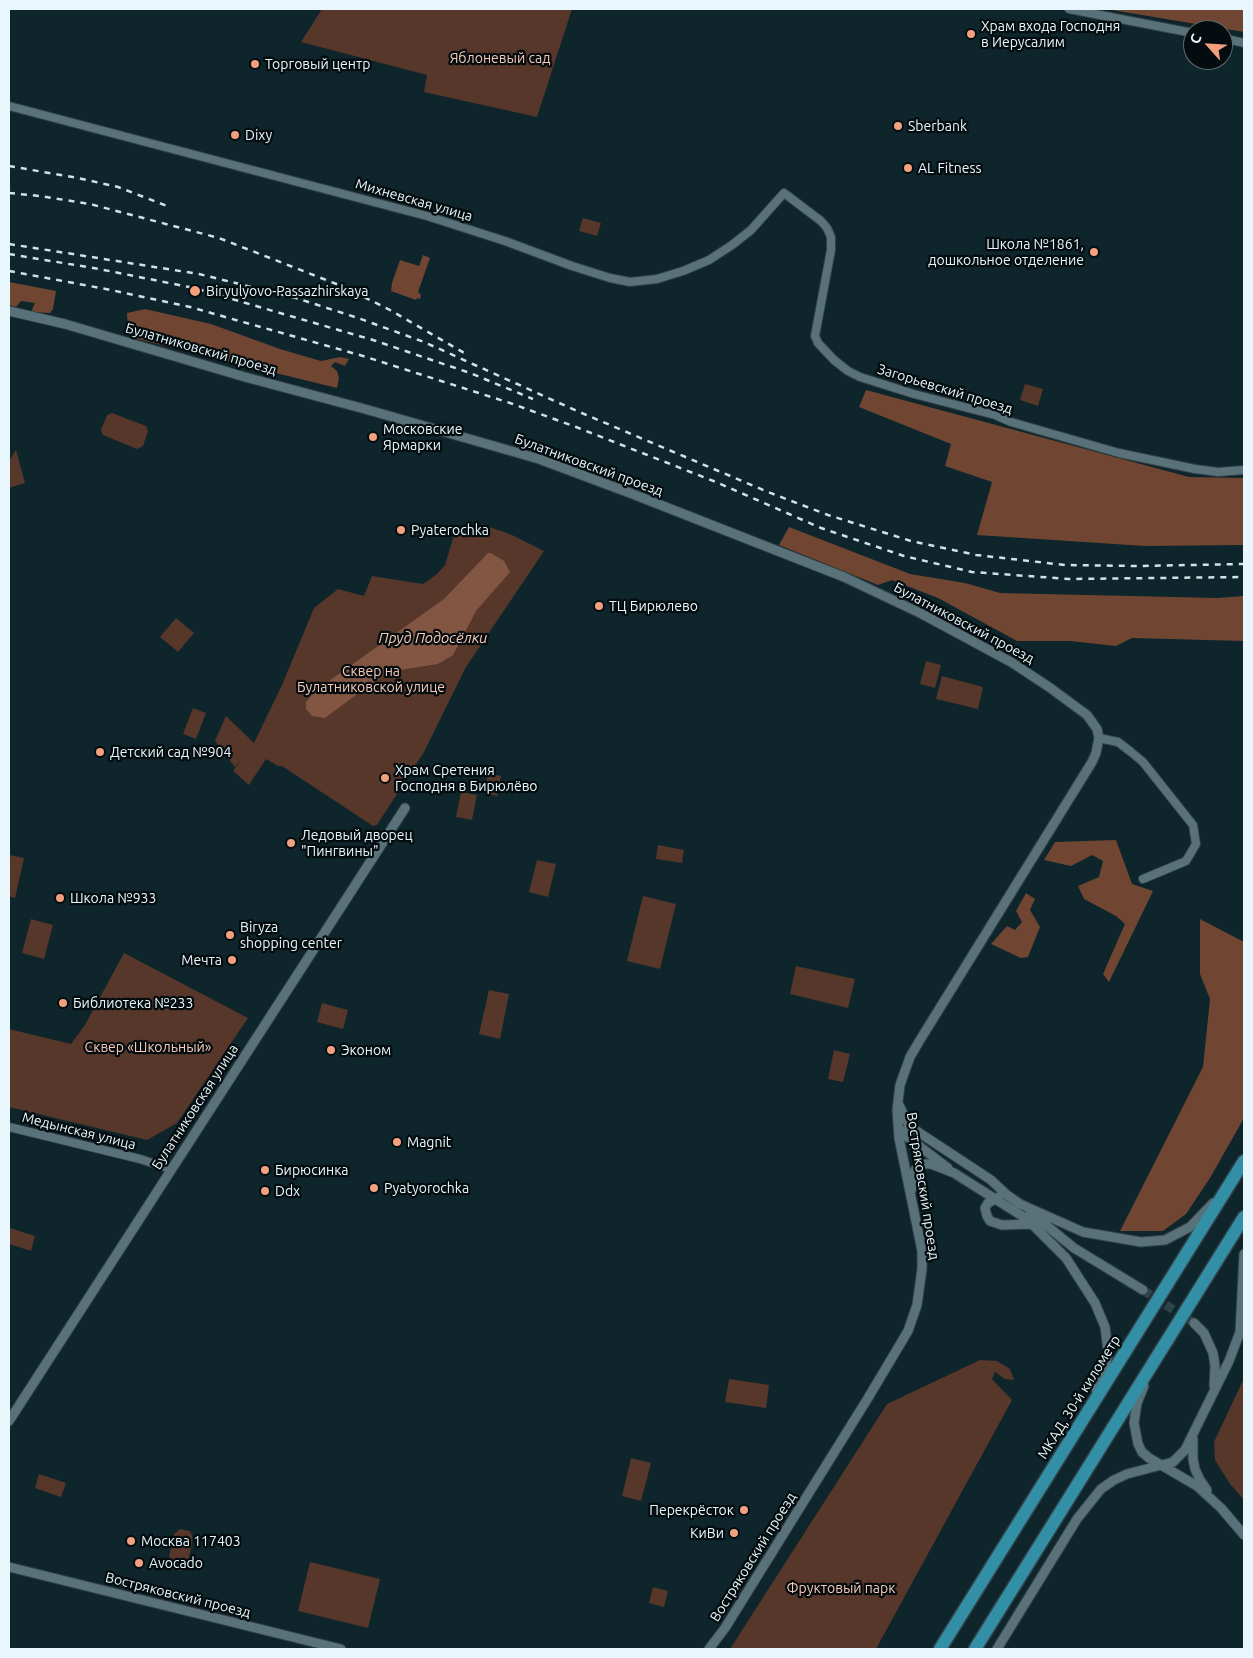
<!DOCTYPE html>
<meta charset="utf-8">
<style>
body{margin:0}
#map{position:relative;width:1253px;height:1658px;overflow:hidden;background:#0d252b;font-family:Ubuntu,sans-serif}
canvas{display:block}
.frame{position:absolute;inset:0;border:10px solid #e8f7fb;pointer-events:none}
.north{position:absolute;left:1183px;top:20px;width:50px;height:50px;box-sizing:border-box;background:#040c0f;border:1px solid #5f6a6d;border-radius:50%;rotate:296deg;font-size:14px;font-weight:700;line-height:20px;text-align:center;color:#e8f7fb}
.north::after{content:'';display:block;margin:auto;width:18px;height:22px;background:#f2a17e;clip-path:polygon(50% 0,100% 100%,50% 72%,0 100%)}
</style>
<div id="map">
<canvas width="1253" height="1658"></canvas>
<div class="frame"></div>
<div class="north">С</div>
</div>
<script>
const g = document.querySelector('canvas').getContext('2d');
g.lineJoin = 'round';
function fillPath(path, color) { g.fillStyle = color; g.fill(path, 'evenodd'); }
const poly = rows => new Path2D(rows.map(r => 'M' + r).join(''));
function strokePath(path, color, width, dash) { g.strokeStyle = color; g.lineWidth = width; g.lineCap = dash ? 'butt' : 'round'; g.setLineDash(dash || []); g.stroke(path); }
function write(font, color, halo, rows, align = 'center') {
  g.font = font + ' Ubuntu,sans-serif'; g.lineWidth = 4.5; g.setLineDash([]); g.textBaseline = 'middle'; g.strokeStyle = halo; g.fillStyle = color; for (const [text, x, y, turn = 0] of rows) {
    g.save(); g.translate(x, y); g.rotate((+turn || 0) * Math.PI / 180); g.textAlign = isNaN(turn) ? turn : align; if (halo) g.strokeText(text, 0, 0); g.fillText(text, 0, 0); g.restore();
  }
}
fillPath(poly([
 [322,9,572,9,537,117,424,92,427,75,301,42],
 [583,218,601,223,597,236,579,231],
 [1025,384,1043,389,1038,406,1020,400],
 [112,413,146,426,148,431,143,446,137,449,103,435,101,430,107,415],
 [16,450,25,483,9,488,9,461],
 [486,526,510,534,544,551,466,667,424,752,377,825,373,826,282,766,278,766,266,759,249,785,233,771,243,757,235,767,215,741,226,716,254,743,282,685,314,608,338,589,364,596,372,576,423,584,437,574,445,565,455,532],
 [176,618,194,633,178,652,160,637],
 [926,661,941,665,935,688,920,684],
 [942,676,983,687,978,709,936,699],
 [193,708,206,713,196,739,183,734],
 [488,773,501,776,497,796,484,793],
 [461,792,477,795,472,820,456,817],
 [658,845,684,850,682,863,656,859],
 [9,855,24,858,15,898,9,896],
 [537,860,556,864,548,897,529,892],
 [643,896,676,904,660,969,627,961],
 [31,919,53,925,44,959,22,953],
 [124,953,248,1018,177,1123,147,1140,9,1107,9,1029,71,1044,85,1025],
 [796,966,855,979,848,1008,790,994],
 [489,990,509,994,500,1039,479,1034],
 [322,1003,348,1010,343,1029,317,1022],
 [834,1050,850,1054,843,1082,828,1079],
 [10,1228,35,1236,31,1251,9,1244],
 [980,1360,997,1361,1010,1369,1014,1380,1005,1379,995,1372,992,1379,1012,1400,876,1649,730,1649,887,1404],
 [1244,1378,1244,1500,1230,1484,1215,1460,1214,1442],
 [729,1379,769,1385,766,1408,725,1402],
 [631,1458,651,1463,641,1501,622,1496],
 [39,1474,66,1483,61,1497,35,1488],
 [180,1529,190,1531,193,1538,187,1567,180,1571,171,1569,168,1561,174,1534],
 [310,1562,380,1579,368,1628,298,1611],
 [653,1587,668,1591,664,1607,649,1603]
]), '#56372a');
fillPath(poly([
 [1106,9,1244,9,1244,32],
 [423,255,430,258,418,292,421,295,420,299,417,298,416,300,391,291,392,283,400,260,419,266],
 [9,282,56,291,53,309,50,313,31,312,35,303,21,301,16,307,9,305],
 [145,309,211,324,280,349,321,361,340,357,349,359,345,366,335,362,331,366,337,371,339,378,337,388,137,339,128,330,127,313],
 [866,390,1189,477,1244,478,1244,545,1145,546,977,535,992,482,945,466,951,444,859,407],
 [789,527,910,574,965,583,1000,593,1217,598,1244,596,1244,641,1132,638,1116,646,1070,641,1017,641,938,598,892,580,878,585,779,545],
 [1116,840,1132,884,1153,891,1109,982,1103,974,1125,924,1116,916,1084,899,1078,886,1099,877,1103,861,1092,855,1071,866,1044,860,1055,842],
 [1026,893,1035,899,1030,910,1040,927,1028,957,1021,958,991,944,1007,926,1015,930,1022,922,1016,911],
 [1200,919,1244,942,1244,1118,1210,1178,1186,1214,1163,1231,1120,1231,1203,1067,1210,999,1200,974]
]), '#704633');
fillPath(poly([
 [488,553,491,553,504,561,510,572,476,611,453,655,438,664,387,672,325,718,312,716,306,709,306,702,315,691,444,599]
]), '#825643');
strokePath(poly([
 [1143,1290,1194,1323]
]), '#2e444a', 9, [9, 4.5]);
const minor = poly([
 [1069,9,1193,33],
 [1223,38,1244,43],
 [9,106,427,216,505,241,572,266,610,278,630,282,657,279,683,271,709,260,732,245,751,230,784,193,821,221,827,228,831,237,831,250,815,336,818,343,834,360,848,371,860,377,914,394,995,415,1011,422,1119,453,1195,469,1218,472,1244,470],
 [1099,738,1118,742,1131,752,1143,762,1193,825,1196,844,1186,861,1143,879],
 [9,1127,140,1159,171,1169]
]);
const tertiary = poly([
 [9,311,65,324,245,377,365,409,539,459,630,493,844,577,920,613,1011,662,1049,687,1087,715,1097,729,1099,738,1096,753,1092,762,920,1040,910,1057,900,1085,897,1110,899,1138,922,1251,922,1269,917,1305,908,1331,868,1398,725,1628,709,1649],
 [899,1105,909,1126,991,1180,1007,1195,1020,1204,1083,1232,1141,1242,1165,1240,1190,1227,1213,1203],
 [898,1127,906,1136,948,1168],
 [911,1191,915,1170,923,1164,931,1164,954,1173,1027,1219,1066,1258,1095,1303,1105,1327,1108,1351,1106,1366,1096,1389],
 [999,1197,988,1203,985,1208,987,1216,990,1221,1002,1225,1033,1224],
 [1030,1212,1074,1248,1143,1290],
 [1194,1323,1204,1333,1213,1353,1215,1366,1214,1386],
 [1144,1386,1137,1403,1134,1423,1138,1444,1142,1452,1149,1458,1197,1486,1221,1508,1244,1535],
 [9,1421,405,808],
 [1193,1439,1193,1459,1195,1469,1200,1480,1207,1490],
 [9,1567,341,1649],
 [997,1649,1077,1519,1101,1489,1114,1480,1127,1474,1173,1462,1185,1450,1229,1361,1240,1332,1244,1254]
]);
const trunk = poly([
 [940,1649,1244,1161],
 [975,1649,1244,1217]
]);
strokePath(minor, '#334147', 10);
strokePath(tertiary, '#334147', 11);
strokePath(trunk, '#334147', 15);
strokePath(minor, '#59727a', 8);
strokePath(tertiary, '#59727a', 9);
strokePath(trunk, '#328fa5', 12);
strokePath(poly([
 [9,166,78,178,118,187,167,206],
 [9,193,40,196,90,204,219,238,344,287,390,310,466,354],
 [9,244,199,274,296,298,358,318,424,342,577,411,768,492,828,515,911,541,976,555,1065,565,1138,566,1244,564],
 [9,254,99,269,194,288,373,340,470,373,533,399],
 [9,271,111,290,190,307,363,356,510,403,576,427,716,482,821,528,904,556,972,572,1069,579,1244,577]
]), '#d1e1e5', 2.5, [6, 6]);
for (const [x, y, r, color] of [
 [971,34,5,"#f2a17e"],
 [255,64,5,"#f2a17e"],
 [898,126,5,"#f2a17e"],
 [235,135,5,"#f2a17e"],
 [908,168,5,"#f2a17e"],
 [1094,252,5,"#f2a17e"],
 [195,291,6,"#f2a17e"],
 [373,437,5,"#f2a17e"],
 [401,530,5,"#f2a17e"],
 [599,606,5,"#f2a17e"],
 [100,752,5,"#f2a17e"],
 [385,778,5,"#f2a17e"],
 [291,843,5,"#f2a17e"],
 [60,898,5,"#f2a17e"],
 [230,935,5,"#f2a17e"],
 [232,960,5,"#f2a17e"],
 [63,1003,5,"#f2a17e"],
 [331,1050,5,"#f2a17e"],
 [397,1142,5,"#f2a17e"],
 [265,1170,5,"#f2a17e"],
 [374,1188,5,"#f2a17e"],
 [265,1191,5,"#f2a17e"],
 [744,1510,5,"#f2a17e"],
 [734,1533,5,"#f2a17e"],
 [131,1541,5,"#f2a17e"],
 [139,1563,5,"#f2a17e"]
]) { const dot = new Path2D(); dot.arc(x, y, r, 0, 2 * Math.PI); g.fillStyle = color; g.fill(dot); strokePath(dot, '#040c0f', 2); }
write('14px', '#e8f7fb', '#040c0f', [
 ["Храм входа Господня",981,26],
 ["в Иерусалим",981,42],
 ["Торговый центр",265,64],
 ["Sberbank",908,126],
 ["Dixy",245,135],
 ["AL Fitness",918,168],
 ["Школа №1861,",1084,244,"right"],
 ["дошкольное отделение",1084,260,"right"],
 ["Biryulyovo-Passazhirskaya",206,291],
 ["Московские",383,429],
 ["Ярмарки",383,445],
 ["Pyaterochka",411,530],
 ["ТЦ Бирюлево",609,606],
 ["Детский сад №904",110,752],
 ["Храм Сретения",395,770],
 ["Господня в Бирюлёво",395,786],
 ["Ледовый дворец",301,835],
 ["\"Пингвины\"",301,851],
 ["Школа №933",70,898],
 ["Biryza",240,927],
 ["shopping center",240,943],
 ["Мечта",222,960,"right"],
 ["Библиотека №233",73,1003],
 ["Эконом",341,1050],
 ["Magnit",407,1142],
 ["Бирюсинка",275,1170],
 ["Pyatyorochka",384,1188],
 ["Ddx",275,1191],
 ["Перекрёсток",734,1510,"right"],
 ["КиВи",724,1533,"right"],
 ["Москва 117403",141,1541],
 ["Avocado",149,1563]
], 'left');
write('14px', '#f7c9b6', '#040c0f', [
 ["Яблоневый сад",500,58],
 ["Сквер на",371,671],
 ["Булатниковской улице",371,687],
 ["Сквер «Школьный»",148,1047],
 ["Фруктовый парк",841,1588]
]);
write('14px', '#e8f7fb', '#040c0f', [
 ["Михневская улица",414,200,16],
 ["Булатниковский проезд",201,349,16],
 ["Загорьевский проезд",945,389,17],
 ["Булатниковский проезд",589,465,20],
 ["Булатниковский проезд",964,623,28],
 ["Булатниковская улица",195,1107,-57],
 ["Медынская улица",79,1131,14],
 ["Востряковский проезд",923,1186,81],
 ["МКАД, 30-й километр",1079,1397,-58],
 ["Востряковский проезд",753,1557,-58],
 ["Востряковский проезд",178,1595,14]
]);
write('italic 15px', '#f6c9b6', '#040c0f', [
 ["Пруд Подосёлки",433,638]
]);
</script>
